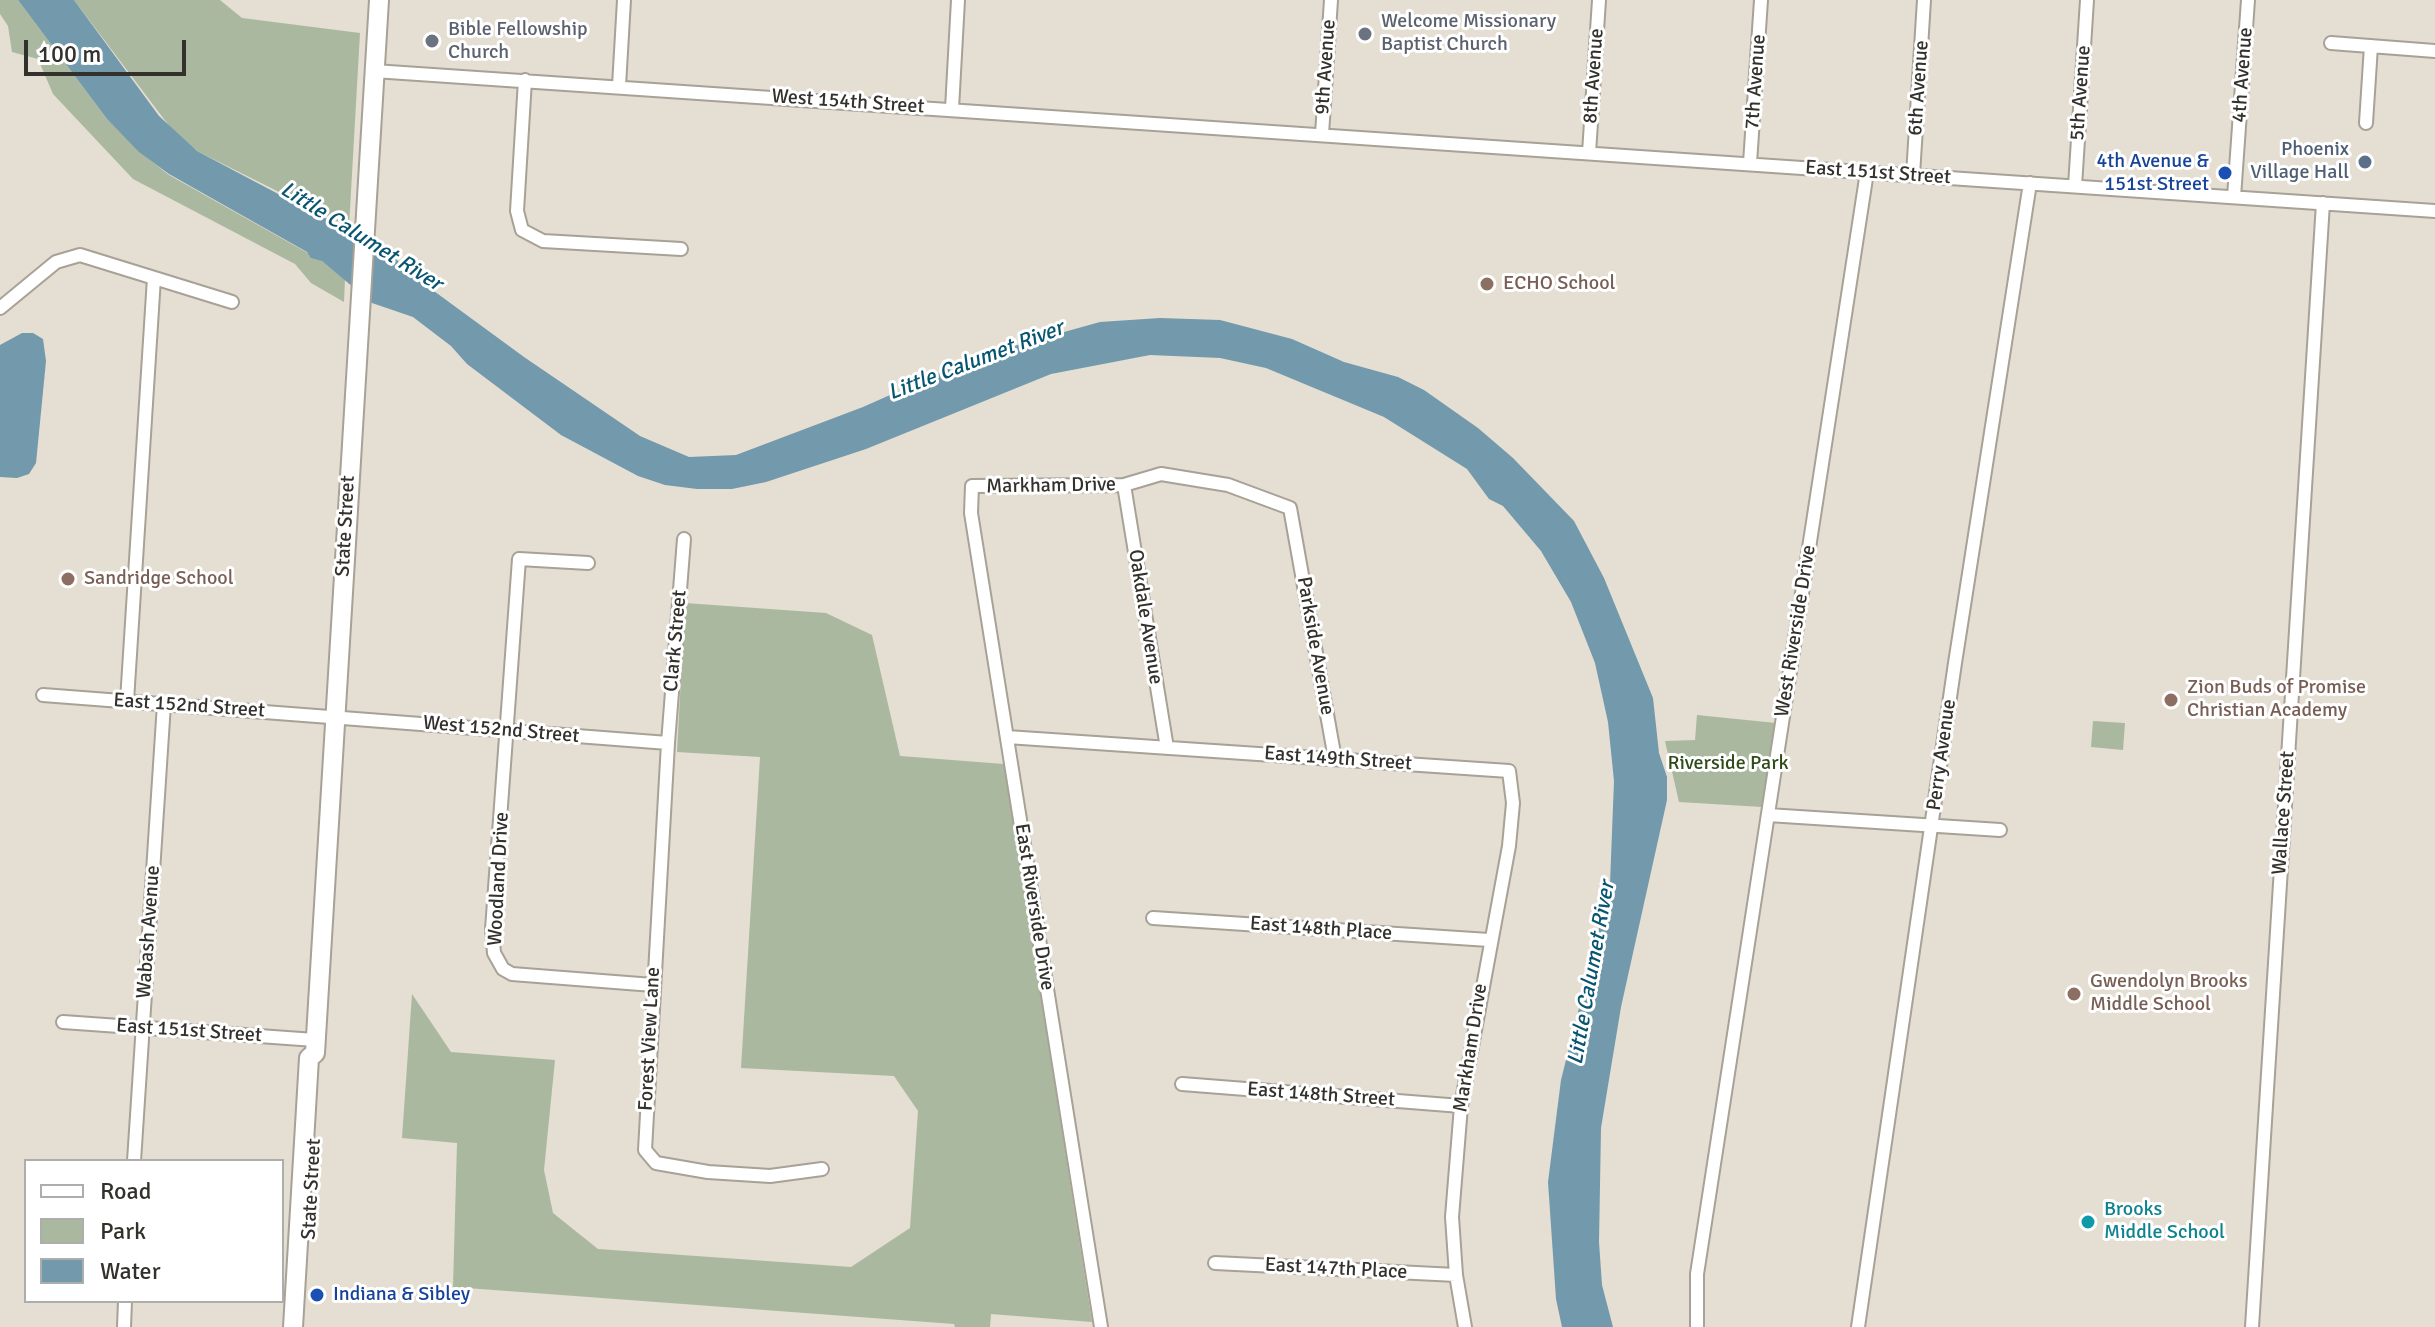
<!DOCTYPE html>
<style>
body{margin:0}
#map{position:relative;width:2435px;height:1327px;overflow:hidden;background:#e5ded2;font-family:Signika,sans-serif}
canvas{display:block}
.legend{position:absolute;left:24px;top:1159px;width:260px;height:144px;box-sizing:border-box;background:#fff;border:2px solid #adadab;margin:0;padding:10px 14px;list-style:none;font-size:24px;color:#33312c}
.legend li{display:flex;align-items:center;gap:16px;height:40px}
.legend b{width:40px;border:2px solid #adadab}
.scale{position:absolute;left:24px;top:40px;width:162px;height:36px;box-sizing:border-box;border:4px solid #33312c;border-top:0;padding-left:10px;font-size:24px;line-height:28px;white-space:nowrap;color:#33312c;-webkit-text-stroke:6px #fff;paint-order:stroke}
</style>
<div id="map">
<canvas width="2435" height="1327"></canvas>
<ul class="legend">
<li><b style="height:10px;background:#fff"></b>Road</li>
<li><b style="height:22px;background:#aab8a0"></b>Park</li>
<li><b style="height:22px;background:#7299ac"></b>Water</li>
</ul>
<div class="scale">100 m</div>
</div>
<script>
const g = document.querySelector('canvas').getContext('2d');
g.lineJoin = 'round';
function fillPath(path, color) { g.fillStyle = color; g.fill(path, 'evenodd'); }
const poly = rows => new Path2D(rows.map(r => 'M' + r).join(''));
function strokePath(path, color, width, dash) { g.strokeStyle = color; g.lineWidth = width; g.lineCap = dash ? 'butt' : 'round'; g.setLineDash(dash || []); g.stroke(path); }
function write(font, color, halo, rows, align = 'center') {
  g.font = font + ' Signika,sans-serif'; g.lineWidth = 6; g.setLineDash([]); g.textBaseline = 'middle'; g.strokeStyle = halo; g.fillStyle = color; for (const [text, x, y, turn = 0] of rows) {
    g.save(); g.translate(x, y); g.rotate((+turn || 0) * Math.PI / 180); g.textAlign = isNaN(turn) ? turn : align; if (halo) g.strokeText(text, 0, 0); g.fillText(text, 0, 0); g.restore();
  }
}
fillPath(poly([
 [0,0,18,0,107,119,140,152,169,175,322,261,345,279,344,302,311,283,295,264,133,179,53,94,38,59,12,52,8,26,0,14],
 [74,0,220,0,242,18,360,33,349,227,197,151,176,135],
 [685,603,826,613,872,635,900,756,1004,764,1092,1322,991,1314,990,1327,955,1327,954,1324,453,1287,457,1143,402,1138,412,994,451,1052,555,1060,544,1170,553,1213,598,1249,851,1267,910,1228,918,1111,894,1076,741,1068,760,757,677,752],
 [1697,715,1776,723,1762,807,1679,802,1665,741,1695,740],
 [2093,721,2125,723,2123,750,2091,747]
]), '#aab8a0');
fillPath(poly([
 [18,0,74,0,159,116,197,151,318,215,378,241,412,275,524,357,640,436,689,457,736,455,863,407,978,356,1100,322,1160,318,1220,320,1292,339,1344,362,1398,377,1424,390,1478,428,1513,458,1574,521,1604,578,1653,698,1659,753,1667,777,1667,800,1621,1007,1601,1128,1599,1242,1602,1285,1613,1327,1562,1327,1556,1299,1548,1182,1561,1080,1610,884,1614,781,1608,722,1595,663,1571,602,1541,551,1503,506,1489,499,1467,469,1384,417,1266,368,1220,358,1150,355,1051,374,866,449,766,482,732,489,697,489,665,485,638,476,561,435,467,364,451,346,413,317,372,303,322,261,311,258,307,252,169,174,139,152,107,119],
 [22,333,33,333,43,339,46,361,36,463,29,474,17,478,0,477,0,345]
]), '#7299ac');
const street = poly([
 [2331,43,2435,51],
 [374,71,2435,211],
 [525,80,517,211,522,230,543,241,681,249],
 [619,86,624,0],
 [952,109,958,0],
 [2366,123,2371,46],
 [1322,134,1331,0],
 [1589,153,1599,0],
 [1750,163,1761,0],
 [1913,175,1924,0],
 [2075,186,2087,0],
 [2234,197,2248,0],
 [0,308,56,262,80,255,232,302],
 [1124,485,1167,748],
 [684,539,668,743,645,1150,656,1163,708,1172,770,1176,822,1169],
 [588,563,519,559,492,929,494,953,503,969,512,974,653,985],
 [43,695,668,743],
 [127,701,154,278],
 [1007,737,1509,771,1513,803,1509,846,1461,1106,1452,1217,1456,1275,1465,1327],
 [1768,815,2000,830],
 [1153,918,1489,940],
 [63,1022,315,1040],
 [1182,1084,1461,1106],
 [134,1161,164,704],
 [1215,1263,1456,1275],
 [124,1327,125,1301],
 [1101,1327,971,513,972,486,1124,485,1161,474,1228,485,1290,508,1335,759],
 [1697,1327,1697,1274,1867,172],
 [1858,1327,1955,663,2030,183],
 [2252,1327,2323,203]
]);
const secondary = poly([
 [293,1327,309,1058,315,1053,379,0]
]);
strokePath(street, '#a7a196', 16);
strokePath(secondary, '#a7a196', 22);
strokePath(street, '#fff', 12);
strokePath(secondary, '#fff', 18);
for (const [x, y, r, color] of [
 [1365,34,8,"#6b7280"],
 [432,41,8,"#6b7280"],
 [2365,162,8,"#5c6f8a"],
 [2225,173,8,"#1a4fb4"],
 [1487,284,8,"#8d6e63"],
 [68,579,8,"#8d6e63"],
 [2171,700,8,"#8d6e63"],
 [2074,994,8,"#8d6e63"],
 [2088,1222,8,"#0f9aa8"],
 [317,1295,8,"#1a4fb4"]
]) { const dot = new Path2D(); dot.arc(x, y, r, 0, 2 * Math.PI); g.fillStyle = color; g.fill(dot); strokePath(dot, '#fff', 3); }
write('20px', '#5b616d', '#fff', [
 ["Welcome Missionary",1381,22],
 ["Baptist Church",1381,45],
 ["Bible Fellowship",448,30],
 ["Church",448,53]
], 'left');
write('20px', '#33312c', '#fff', [
 ["9th Avenue",1326,67,-86],
 ["4th Avenue",2243,75,-86],
 ["8th Avenue",1594,76,-86],
 ["7th Avenue",1756,82,-86],
 ["6th Avenue",1919,88,-86],
 ["5th Avenue",2081,93,-86],
 ["West 154th Street",848,102,4],
 ["East 151st Street",1878,173,4],
 ["Markham Drive",1051,486,-1],
 ["State Street",346,526,-87],
 ["Oakdale Avenue",1145,617,81],
 ["West Riverside Drive",1796,631,-81],
 ["Clark Street",676,641,-85],
 ["Parkside Avenue",1315,646,80],
 ["East 152nd Street",189,706,4],
 ["West 152nd Street",501,730,5],
 ["Perry Avenue",1942,755,-82],
 ["East 149th Street",1338,759,4],
 ["Wallace Street",2284,813,-86],
 ["Woodland Drive",499,879,-87],
 ["East Riverside Drive",1034,907,81],
 ["East 148th Place",1321,929,4],
 ["Wabash Avenue",149,932,-86],
 ["East 151st Street",189,1031,4],
 ["Forest View Lane",650,1039,-87],
 ["Markham Drive",1471,1048,-81],
 ["East 148th Street",1321,1095,4],
 ["State Street",312,1189,-87],
 ["East 147th Place",1336,1269,3]
]);
write('20px', '#4e5e75', '#fff', [
 ["Phoenix",2349,150],
 ["Village Hall",2349,173]
], 'right');
write('20px', '#164399', '#fff', [
 ["4th Avenue &",2209,162],
 ["151st Street",2209,185],
 ["Indiana & Sibley",333,1295,"left"]
], 'right');
write('20px', '#785e54', '#fff', [
 ["ECHO School",1503,284],
 ["Sandridge School",84,579],
 ["Zion Buds of Promise",2187,688],
 ["Christian Academy",2187,711],
 ["Gwendolyn Brooks",2090,982],
 ["Middle School",2090,1005]
], 'left');
write('20px', '#314a19', '#fff', [
 ["Riverside Park",1728,764]
]);
write('20px', '#0d838f', '#fff', [
 ["Brooks",2104,1210],
 ["Middle School",2104,1233]
], 'left');
write('italic 22px', '#085571', '#fff', [
 ["Little Calumet River",361,237,32],
 ["Little Calumet River",976,361,-21],
 ["Little Calumet River",1592,973,-80]
]);
</script>
